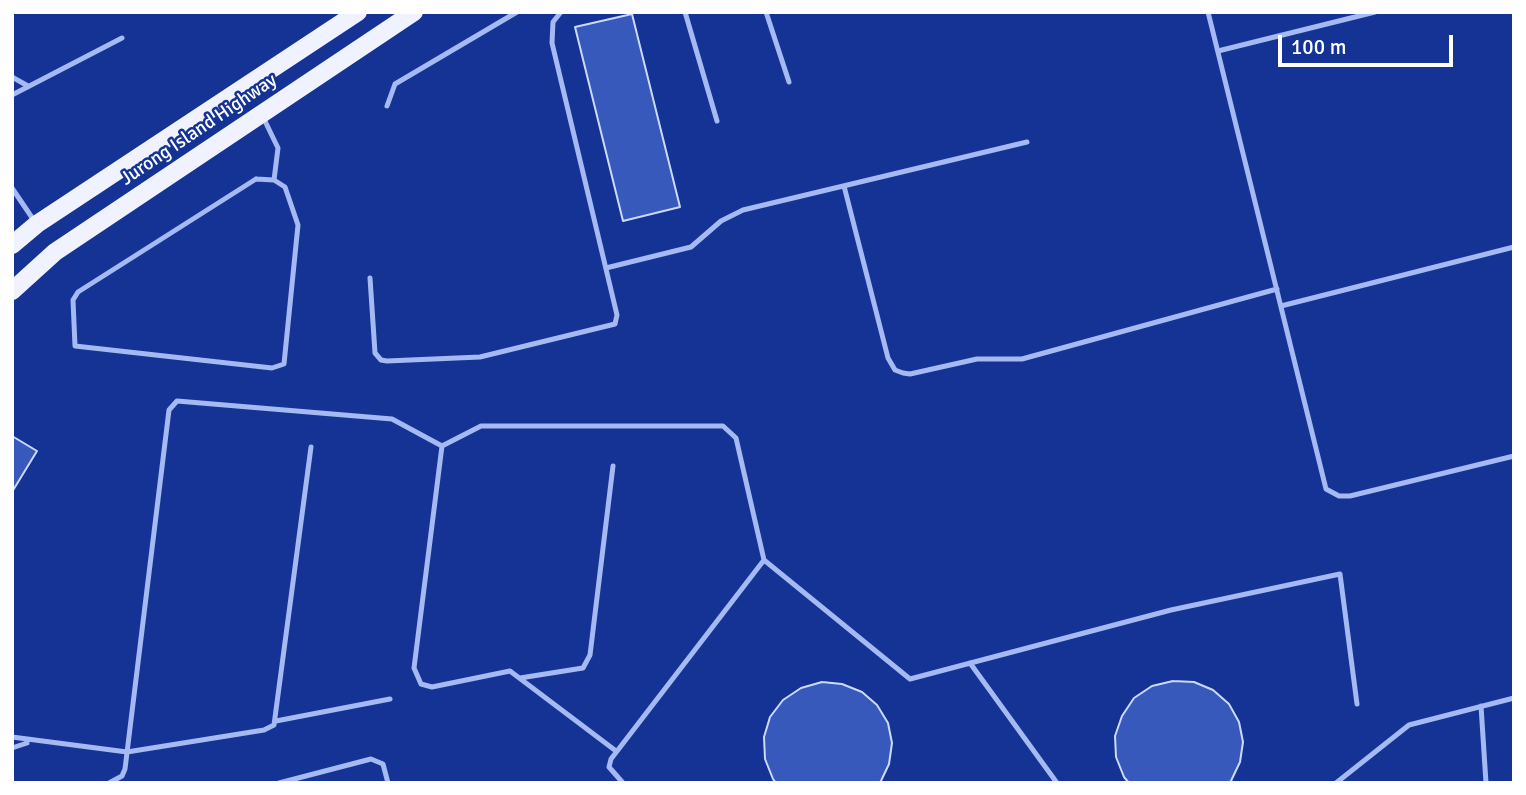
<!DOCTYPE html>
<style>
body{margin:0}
#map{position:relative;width:1526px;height:795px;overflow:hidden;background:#143395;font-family:Signika,sans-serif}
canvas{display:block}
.frame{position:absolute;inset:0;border:14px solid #fff;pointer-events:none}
.scale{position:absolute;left:1278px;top:35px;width:175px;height:32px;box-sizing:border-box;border:4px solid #fff;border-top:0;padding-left:9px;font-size:21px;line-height:24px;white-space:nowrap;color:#fff;-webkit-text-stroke:5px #143395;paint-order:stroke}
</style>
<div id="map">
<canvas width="1526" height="795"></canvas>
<div class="frame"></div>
<div class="scale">100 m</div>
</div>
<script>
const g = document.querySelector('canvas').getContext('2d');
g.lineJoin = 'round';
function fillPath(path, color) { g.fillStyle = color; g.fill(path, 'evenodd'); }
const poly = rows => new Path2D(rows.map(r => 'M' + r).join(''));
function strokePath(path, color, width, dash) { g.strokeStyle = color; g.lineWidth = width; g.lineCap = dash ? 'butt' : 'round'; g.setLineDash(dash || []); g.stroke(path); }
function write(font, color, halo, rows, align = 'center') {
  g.font = font + ' Signika,sans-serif'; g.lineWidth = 5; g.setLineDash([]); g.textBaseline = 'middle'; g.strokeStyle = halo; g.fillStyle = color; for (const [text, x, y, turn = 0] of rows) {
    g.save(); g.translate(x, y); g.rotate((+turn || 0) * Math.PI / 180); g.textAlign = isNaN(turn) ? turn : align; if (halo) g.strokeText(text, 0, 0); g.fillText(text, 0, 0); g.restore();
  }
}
const building = poly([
 [632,14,680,207,623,221,575,27,632,14],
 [12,436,37,451,12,492,12,436],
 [1173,681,1194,682,1213,690,1229,704,1239,722,1243,742,1240,762,1230,783,1129,783,1124,777,1116,757,1115,736,1122,716,1134,698,1152,686,1173,681],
 [822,682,842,684,862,692,877,705,888,723,892,743,889,764,880,783,776,783,773,779,765,759,764,737,770,717,783,700,801,688,822,682]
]);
fillPath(building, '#3859bc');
strokePath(building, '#ccd9fc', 2);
strokePath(poly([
 [685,12,717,121],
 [766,12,789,82],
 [1208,12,1326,489,1339,496,1350,496,1514,456],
 [1218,51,1375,12],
 [12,77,28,86],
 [12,95,122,38],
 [387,106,395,84,517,12],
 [263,117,278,148,274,180],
 [256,179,274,180,285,187,298,225,284,364,272,368,75,346,73,300,78,292,256,179],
 [844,186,888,358,895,370,903,373,910,374,977,359,1022,359,1277,289],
 [12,188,35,222],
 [606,268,691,247,721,221,743,210,1027,142],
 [370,278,375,353,381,360,387,361,480,357,615,324,617,315,552,43,553,22,561,12],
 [1281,306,1514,247],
 [442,446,481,426,723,426,736,438,764,560,910,679,1171,610,1340,574,1357,704],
 [442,446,414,668,421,684,432,687,510,671,616,751],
 [970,663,1057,783],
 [520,678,583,668,590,655,613,466],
 [1481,706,1486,783],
 [276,721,390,699],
 [12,737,127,752,264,730,274,725,311,447],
 [12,748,27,743],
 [109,783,122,776,125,769,169,410,177,401,392,419,442,446],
 [279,783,371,759,383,764,388,783],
 [623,783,609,767,611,759,764,560],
 [1336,783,1409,725,1514,698]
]), '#a5b9f2', 5);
strokePath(poly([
 [12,245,37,224,358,12],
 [12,291,55,252,414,12]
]), '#f0f3ff', 18);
write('19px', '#fff', '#143395', [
 ["Jurong Island Highway",199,130,-34]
]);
</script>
